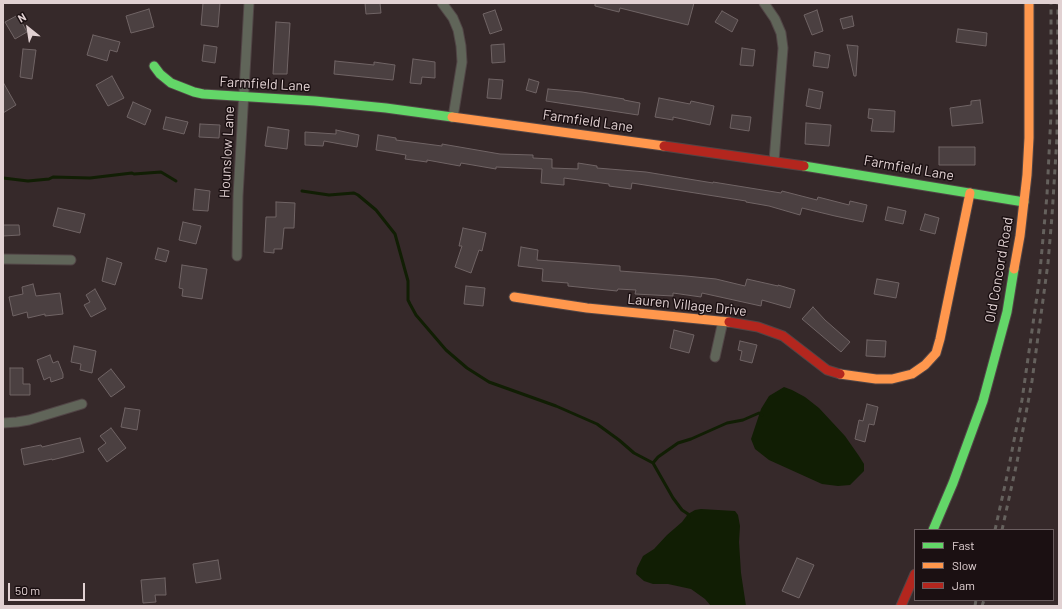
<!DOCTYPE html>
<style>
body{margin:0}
#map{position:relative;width:1062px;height:609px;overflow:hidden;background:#36292a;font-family:Barlow,sans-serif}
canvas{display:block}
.frame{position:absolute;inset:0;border:4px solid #e1d1d2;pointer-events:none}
.legend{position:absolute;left:914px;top:529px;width:140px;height:72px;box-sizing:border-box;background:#1b1012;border:1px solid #6a5d5f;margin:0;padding:5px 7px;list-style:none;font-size:12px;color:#e1d1d2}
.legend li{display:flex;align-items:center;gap:8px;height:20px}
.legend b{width:20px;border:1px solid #6a5d5f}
.north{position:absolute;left:8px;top:8px;width:40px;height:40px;-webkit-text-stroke:3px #1b1012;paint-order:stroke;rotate:330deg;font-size:11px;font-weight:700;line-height:16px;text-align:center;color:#e1d1d2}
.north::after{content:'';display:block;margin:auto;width:14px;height:18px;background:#e1d1d2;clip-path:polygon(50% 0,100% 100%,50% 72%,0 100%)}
.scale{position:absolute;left:8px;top:583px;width:77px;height:18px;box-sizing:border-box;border:2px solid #e1d1d2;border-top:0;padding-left:5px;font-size:12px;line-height:14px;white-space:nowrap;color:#e1d1d2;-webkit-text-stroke:3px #1b1012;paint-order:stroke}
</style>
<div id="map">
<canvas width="1062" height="609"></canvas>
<div class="frame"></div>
<ul class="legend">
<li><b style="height:5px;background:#63d668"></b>Fast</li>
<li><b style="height:5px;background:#ff974d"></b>Slow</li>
<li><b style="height:5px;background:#b3261e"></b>Jam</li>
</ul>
<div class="north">N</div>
<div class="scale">50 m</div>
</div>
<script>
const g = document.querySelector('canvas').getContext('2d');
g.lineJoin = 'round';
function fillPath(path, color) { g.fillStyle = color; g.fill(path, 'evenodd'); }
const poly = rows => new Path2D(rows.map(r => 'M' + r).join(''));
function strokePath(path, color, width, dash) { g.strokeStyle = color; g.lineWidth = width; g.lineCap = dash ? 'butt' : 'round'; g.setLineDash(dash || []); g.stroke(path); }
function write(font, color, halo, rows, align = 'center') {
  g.font = font + ' Barlow,sans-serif'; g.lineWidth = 3; g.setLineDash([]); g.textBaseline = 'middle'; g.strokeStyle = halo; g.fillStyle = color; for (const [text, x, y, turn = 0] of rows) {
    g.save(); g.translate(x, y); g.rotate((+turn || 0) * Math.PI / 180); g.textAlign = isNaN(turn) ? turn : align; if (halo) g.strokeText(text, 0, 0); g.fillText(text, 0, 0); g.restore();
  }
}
fillPath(poly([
 [784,387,792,390,805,397,819,408,845,436,859,456,864,464,864,471,850,485,838,486,822,484,769,460,755,449,751,439,761,409,769,396],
 [701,509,735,511,738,515,740,526,739,542,741,573,746,606,711,606,705,599,691,589,668,584,653,584,644,581,636,574,637,568,643,556,654,549,667,535,682,522,688,514,695,510]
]), '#111e04');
strokePath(poly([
 [3,178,28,181,49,179,53,177,90,178,132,173,134,174,161,172,176,181],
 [302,191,329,195,354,193,358,195,376,210,395,234,408,281,408,300,410,304,416,315,446,350,467,368,489,382,556,406,597,424,619,440,634,453,653,463,673,498,682,510,688,514,689,518],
 [653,463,658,457,678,443,691,439,727,423,743,420,759,413,762,415]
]), '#111e04', 3);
const building = poly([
 [203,3,220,3,218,27,201,25,203,3],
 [365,3,380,3,381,13,366,14,365,3],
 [595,3,694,3,688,25,620,8,619,12,595,6,595,3],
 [149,9,154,27,131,33,126,16,149,9],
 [495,10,502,30,490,34,483,14,495,10],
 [817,10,823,31,812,35,804,15,817,10],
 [722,11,738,20,732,32,715,22,722,11],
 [18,15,27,32,15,39,5,22,18,15],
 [852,16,854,26,843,29,840,19,852,16],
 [276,22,290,23,287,74,273,74,276,22],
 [958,29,987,33,986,46,956,42,958,29],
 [93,35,120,42,117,52,110,50,107,61,87,55,93,35],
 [504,44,505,62,492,63,491,45,504,44],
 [204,45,217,47,215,63,202,61,204,45],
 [847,45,858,46,856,76,854,76,847,45],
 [742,48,755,50,753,66,740,65,742,48],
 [23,49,36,50,32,79,20,77,23,49],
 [815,52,830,55,828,68,813,66,815,52],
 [413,59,435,62,435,78,422,77,421,84,410,83,413,59],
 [335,61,374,65,374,62,395,65,393,80,334,74,335,61],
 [112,76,124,98,108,106,96,85,112,76],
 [489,79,503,80,501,99,487,98,489,79],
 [529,79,539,82,536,93,526,90,529,79],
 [3,82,16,105,3,113,3,82],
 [548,89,582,92,624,99,624,100,640,103,638,115,546,101,548,89],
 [809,89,823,92,820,109,806,106,809,89],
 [659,98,690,104,691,101,714,106,710,125,673,117,673,120,655,117,659,98],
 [980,100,983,123,952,126,950,108,971,105,971,101,980,100],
 [133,102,151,110,145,125,127,117,133,102],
 [869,109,895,111,894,132,871,131,873,119,868,118,869,109],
 [732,115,751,117,749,131,730,128,732,115],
 [166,117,188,122,184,134,163,129,166,117],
 [806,123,831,125,829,146,805,144,806,123],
 [200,124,220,125,219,138,199,137,200,124],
 [268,127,289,130,287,149,265,146,268,127],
 [336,130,359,135,357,147,324,141,323,146,305,145,305,132,336,134,336,130],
 [378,135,396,138,396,140,442,146,442,144,500,154,533,155,533,158,552,159,552,168,578,169,578,163,597,166,597,168,646,172,713,183,713,182,781,193,782,191,817,200,818,197,849,205,850,201,867,205,863,222,835,216,802,208,800,215,769,206,746,202,746,201,632,183,631,189,609,186,609,184,564,178,564,185,541,183,542,169,496,167,496,169,461,163,460,166,427,160,427,162,405,159,406,155,376,150,378,135],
 [939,147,975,147,975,165,939,165,939,147],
 [195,189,210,191,208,211,193,210,195,189],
 [276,202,295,203,294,228,284,228,282,249,274,249,274,253,264,252,266,217,276,217,276,202],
 [888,207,906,211,903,224,885,220,888,207],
 [58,208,85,214,80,233,53,226,58,208],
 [925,214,939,218,935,234,920,230,925,214],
 [183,222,201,226,196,244,179,240,183,222],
 [3,225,19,225,20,235,3,236,3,225],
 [463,228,486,233,482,251,479,250,471,273,455,267,462,246,459,246,463,228],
 [521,247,538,250,537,260,620,266,620,271,686,276,716,279,745,286,747,279,778,286,778,285,795,290,790,308,762,300,761,306,702,293,701,297,673,293,673,296,635,294,636,290,618,289,617,291,568,286,568,283,542,281,543,269,518,266,521,247],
 [158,248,169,251,166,262,155,259,158,248],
 [107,258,122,263,115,285,102,281,107,258],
 [182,265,207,269,202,299,182,296,183,289,179,288,182,265],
 [877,279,899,283,896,298,874,294,877,279],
 [33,284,36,296,60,293,63,314,45,316,45,314,28,318,27,312,13,316,9,297,23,294,22,287,33,284],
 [466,286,485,288,483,306,464,304,466,286],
 [95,289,106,309,91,317,84,305,90,302,86,295,95,289],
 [813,307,825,320,850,342,841,352,802,319,813,307],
 [674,330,694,335,689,353,670,348,674,330],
 [867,340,886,341,885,357,866,356,867,340],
 [740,341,757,345,752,363,740,360,742,351,738,350,740,341],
 [74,346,96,351,92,373,80,370,81,364,71,362,74,346],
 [50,355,53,363,58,361,63,374,63,378,51,382,50,377,44,380,37,360,50,355],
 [10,368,23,368,23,384,30,384,30,395,10,395,10,368],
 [111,369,125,387,111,397,98,379,111,369],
 [867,404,878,407,874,425,869,424,865,442,855,439,859,420,863,421,867,404],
 [125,408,140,410,137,430,121,427,125,408],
 [111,428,126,448,107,462,98,449,106,443,100,436,111,428],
 [80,438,84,452,52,460,52,459,24,465,21,449,41,445,42,447,80,438],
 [797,558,814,565,799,598,782,591,797,558],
 [218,560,221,579,196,583,193,564,218,560],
 [165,578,166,595,155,595,156,602,143,603,141,580,165,578]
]);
fillPath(building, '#4b4041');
strokePath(building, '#706465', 1);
const street = poly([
 [442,3,453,18,458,30,461,46,462,62,453,117],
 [764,3,775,19,781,33,783,48,774,161],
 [237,256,238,196,249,3],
 [3,259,71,260],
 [715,357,723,321],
 [3,423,17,422,29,420,82,404]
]);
const fast = poly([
 [154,66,160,74,171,83,194,92,203,94,315,101,386,108,452,117],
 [804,166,1024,202],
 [933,530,953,483,983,401,1007,312,1014,269]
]);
const slow = poly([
 [452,117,664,146],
 [1014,269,1020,236,1027,175,1029,138,1029,3],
 [514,297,587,308,729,322],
 [840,374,876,379,892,379,912,374,925,365,936,353,940,339,970,193]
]);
const jam = poly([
 [664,146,804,166],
 [729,322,758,327,783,336,827,370,840,374],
 [901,606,915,574]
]);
strokePath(street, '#514546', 11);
strokePath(fast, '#514546', 11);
strokePath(slow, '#514546', 11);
strokePath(jam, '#514546', 11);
strokePath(street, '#606559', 9);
strokePath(fast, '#63d668', 9);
strokePath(slow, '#ff974d', 9);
strokePath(jam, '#b3261e', 9);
strokePath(poly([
 [995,530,1007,476,1022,400,1039,282,1047,195,1051,114,1051,3],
 [1002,530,1017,462,1032,381,1048,263,1052,216,1057,137,1058,3],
 [975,606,976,600],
 [982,606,984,600]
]), '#65615d', 3, [5, 5]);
write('14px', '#e1d1d2', '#1b1012', [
 ["Farmfield Lane",265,84,3],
 ["Farmfield Lane",588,121,8],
 ["Hounslow Lane",227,152,-87],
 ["Farmfield Lane",909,168,10],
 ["Old Concord Road",999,270,-80],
 ["Lauren Village Drive",687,305,6]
]);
</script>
